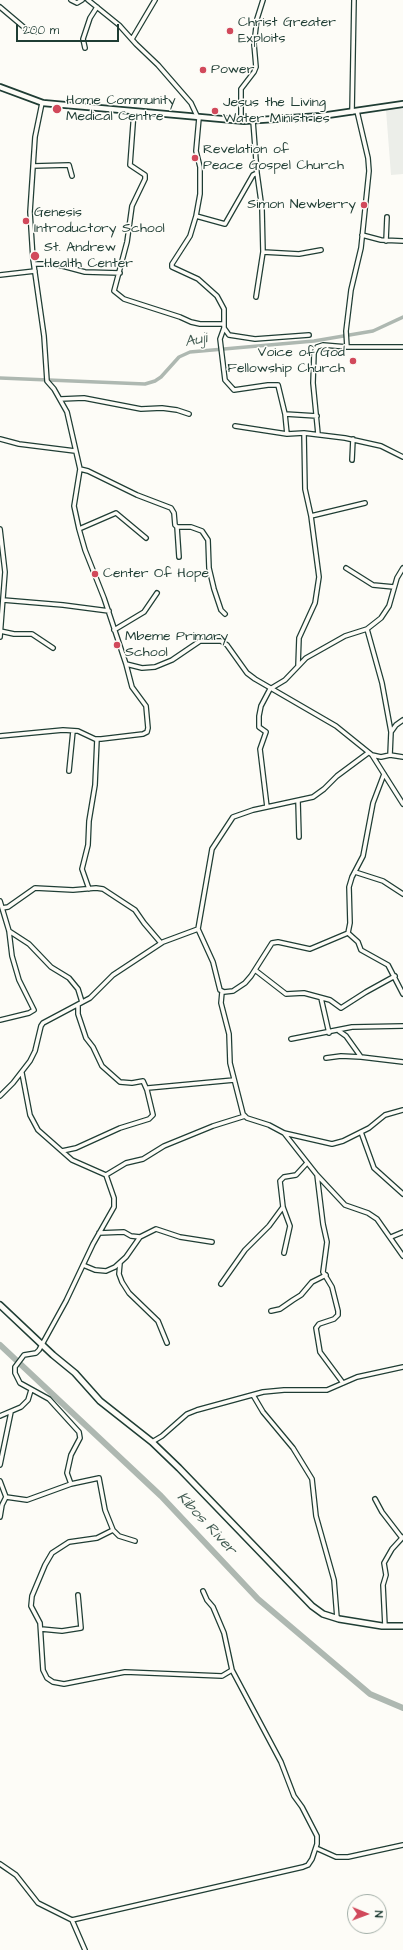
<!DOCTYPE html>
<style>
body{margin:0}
#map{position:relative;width:403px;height:1950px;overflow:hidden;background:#fdfcf7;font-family:"Architects Daughter",sans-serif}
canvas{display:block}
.north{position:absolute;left:347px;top:1894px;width:40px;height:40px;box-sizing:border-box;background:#fdfcf7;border:1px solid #a4b0a9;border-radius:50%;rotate:91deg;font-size:11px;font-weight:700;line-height:16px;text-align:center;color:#1f3d34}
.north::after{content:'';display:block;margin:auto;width:14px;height:18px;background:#d1495b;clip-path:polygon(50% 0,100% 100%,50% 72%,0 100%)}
.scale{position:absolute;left:16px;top:24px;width:103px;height:18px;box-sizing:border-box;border:2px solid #1f3d34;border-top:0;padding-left:5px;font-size:12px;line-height:14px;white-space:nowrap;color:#1f3d34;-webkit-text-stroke:3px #fdfcf7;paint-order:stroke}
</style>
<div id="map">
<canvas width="403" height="1950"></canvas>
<div class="north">N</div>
<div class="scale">200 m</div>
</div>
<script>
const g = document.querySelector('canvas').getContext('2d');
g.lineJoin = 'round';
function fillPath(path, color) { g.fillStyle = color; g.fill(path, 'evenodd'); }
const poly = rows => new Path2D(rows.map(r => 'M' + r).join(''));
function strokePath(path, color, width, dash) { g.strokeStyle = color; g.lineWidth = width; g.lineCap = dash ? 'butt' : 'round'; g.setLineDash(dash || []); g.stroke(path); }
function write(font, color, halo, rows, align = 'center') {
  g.font = font + ' "Architects Daughter",sans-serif'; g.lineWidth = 3; g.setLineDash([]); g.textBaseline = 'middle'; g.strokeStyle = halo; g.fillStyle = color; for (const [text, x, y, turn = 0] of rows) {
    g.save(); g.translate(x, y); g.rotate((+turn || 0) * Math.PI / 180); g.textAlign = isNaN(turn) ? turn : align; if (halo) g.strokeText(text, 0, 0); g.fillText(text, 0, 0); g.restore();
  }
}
fillPath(poly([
 [403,106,403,174,391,175,386,110]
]), '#eceee9');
strokePath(poly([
 [0,378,145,384,155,381,161,377,179,357,190,352,314,341,373,331,403,317]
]), '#aeb8b1', 3.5);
strokePath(poly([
 [0,1345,161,1496,258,1599,370,1694,403,1708]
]), '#aeb8b1', 6);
const minor = poly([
 [71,0,77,3,82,0],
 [88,0,119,25,136,44,158,65,191,103,198,118],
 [0,7,26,29,35,32],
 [132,39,155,0],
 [85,48,83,39,90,18,97,7],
 [134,111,130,165,145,175,145,179,132,206,127,242,114,291,124,299,180,317,191,322,200,324,223,324],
 [352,112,354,0],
 [199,118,196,151,200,167,200,194,196,216,190,236,172,264,172,267,198,279,217,296,224,309,224,328,229,335,255,339,309,335],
 [241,121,241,89,254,72,256,67,254,44,257,19,263,0],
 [253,121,257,173,262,209,263,252,256,297],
 [33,166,69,165,72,176],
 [196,216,225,224,253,175,257,173],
 [362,235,381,240,403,241],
 [386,241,387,217],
 [263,252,299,254,321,250],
 [34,264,55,264,85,272,120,273],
 [0,275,35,271],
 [224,328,220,339,225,380,234,390,268,385,278,385,285,414,287,434],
 [347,347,346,331,351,290,361,248,369,171,368,158,357,111],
 [61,399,84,398,141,409,162,408,177,410,189,414],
 [285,414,317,416],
 [235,426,287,434,304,433,345,438,381,446,403,457],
 [318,434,313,383,314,353,317,347,323,345,347,347,403,347],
 [0,439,19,444,75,451],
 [352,460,353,439],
 [80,469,88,471,137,495,171,508,174,513,175,525,177,527,191,527,202,531,208,540,209,568,214,589,221,610,225,614],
 [311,516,365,503],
 [177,527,179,557],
 [0,529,5,572,0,637],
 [79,529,116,513,146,538],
 [346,568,373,585,394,587],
 [3,600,63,605,109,611],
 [367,629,382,683,391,732],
 [114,630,144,612,157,593],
 [0,631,14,634,32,634,53,648],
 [126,664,142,668,155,667,172,660,200,641,221,641,227,645,247,673,255,679,336,726,372,755,381,757,390,755,403,757],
 [298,666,299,638,315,603,319,577,311,516,305,489,304,433],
 [0,736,63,730,78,731,95,739,101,739,143,734,147,732,148,728,146,706,132,687,126,664,104,598,85,550,79,529,74,506,80,469,67,412,54,389,47,381,44,336,33,259,30,212,35,137,42,103],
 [372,755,403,804],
 [390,755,391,732,396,725,403,720],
 [69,771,73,731],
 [298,801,299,837],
 [267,807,260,749,266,732,259,727,259,716,261,706,270,689,285,680,306,658,345,636,367,629,381,618,389,606,397,578,403,568],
 [355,872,383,881,403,894],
 [89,889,82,869,88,845,89,821,95,785,97,739],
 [0,901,9,931,12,956,19,980,34,1010,29,1013,0,1020],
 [2,908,8,907,35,888,73,890,96,888,103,889,135,910,144,923,161,943],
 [198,929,212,849,233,817,253,810,313,797,324,789,337,776,368,753],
 [9,931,29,944,51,967,69,978,78,989,82,1002],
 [348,933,358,942,361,950,388,965,403,994],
 [255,970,286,994,304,993,330,1000,341,1008,366,992,395,976],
 [222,992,221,1003,229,1034,230,1063,243,1114,247,1118,269,1125,284,1133,332,1144,343,1141,369,1128,385,1115,403,1110],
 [321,998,329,1033],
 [339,1031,346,1036,361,1057,403,1062],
 [291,1039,352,1027,403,1026],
 [326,1058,341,1056,361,1057],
 [22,1073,30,1115,38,1130,72,1160,106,1175,114,1198,114,1207,93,1244,66,1301,39,1350,36,1353,24,1355,15,1367,15,1373,20,1383,49,1399,79,1432,80,1438,71,1455,67,1473,71,1484],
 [148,1088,234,1080],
 [0,1096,13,1083,30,1061,35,1051,41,1026,43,1023,90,998,113,975,163,942,198,929,213,962,220,990,224,992,233,991,245,983,251,976,272,943,278,942,310,949,348,933,350,923,349,887,352,877,363,856,373,803,384,774],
 [361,1132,374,1168,403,1194],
 [284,1133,317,1175,345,1205,368,1213,377,1219,403,1256],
 [62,1151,76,1148,120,1128,149,1119,153,1115,147,1090,143,1081,132,1083,120,1082,102,1066,93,1047,86,1038,78,1014,78,1005],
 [106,1175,126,1163,143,1159,164,1146,213,1126,245,1116],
 [317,1175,323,1224,327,1242,323,1272,332,1287,338,1311,338,1315,334,1319,319,1324,316,1328,320,1352,343,1383],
 [99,1233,124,1232,131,1236,140,1237,156,1229,180,1237,212,1242],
 [391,1237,403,1232],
 [284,1253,290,1226,283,1207,280,1181,284,1177,296,1175,307,1163],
 [120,1263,119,1274,122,1282,129,1293,158,1321,167,1343],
 [83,1265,95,1270,106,1271,115,1267,126,1257,140,1237],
 [221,1284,245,1250,269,1226,283,1207],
 [271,1311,280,1309,293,1300,301,1295,312,1282,326,1275],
 [253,1395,263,1412,293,1448,312,1479,316,1516,334,1580,337,1618],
 [0,1416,21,1407,28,1400,31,1390],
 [152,1442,162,1436,187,1414,197,1410,263,1392,284,1390,327,1390,357,1377,403,1367],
 [0,1465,11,1412],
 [0,1481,6,1497,27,1500,71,1484,99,1478,105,1510,113,1530,119,1536,135,1541],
 [375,1499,382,1512,402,1538],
 [0,1517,2,1505,6,1497],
 [113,1530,97,1538,69,1542,52,1553,45,1565,32,1596,31,1606,40,1623,43,1670,47,1678,53,1682,64,1684,125,1672,222,1676,232,1670],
 [385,1626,383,1585,386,1575,384,1563,392,1549,403,1537],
 [41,1629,62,1631,81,1628,78,1595],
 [316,1848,336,1857,348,1857,403,1845],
 [0,1864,16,1875,38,1903,72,1920,85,1950],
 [72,1920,303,1867,308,1865,312,1859,317,1844,317,1836,302,1807,294,1796,281,1762,232,1670,224,1633,213,1607,207,1600,203,1591]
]);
const tertiary = poly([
 [0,87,43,103,244,121,321,116,403,104]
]);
const secondary = poly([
 [0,1305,53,1355,75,1373,100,1401,152,1442,179,1468,312,1606,323,1614,339,1619,382,1626,403,1626]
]);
strokePath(minor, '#1f3d34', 6);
strokePath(tertiary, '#1f3d34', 8);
strokePath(secondary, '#1f3d34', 8);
strokePath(minor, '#fdfcf7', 3.5);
strokePath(tertiary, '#fdfcf7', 4.5);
strokePath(secondary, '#fdfcf7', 5);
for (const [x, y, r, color] of [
 [230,31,4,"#d1495b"],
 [203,70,4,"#d1495b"],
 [57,109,5,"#d1495b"],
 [215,111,4,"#d1495b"],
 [195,158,4,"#d1495b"],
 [364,205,4,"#d1495b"],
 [26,221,4,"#d1495b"],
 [35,256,5,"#d1495b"],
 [353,361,4,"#d1495b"],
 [95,574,4,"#d1495b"],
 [117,645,4,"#d1495b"]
]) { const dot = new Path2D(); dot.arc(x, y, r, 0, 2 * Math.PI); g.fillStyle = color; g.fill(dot); strokePath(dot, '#fdfcf7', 1.5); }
write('14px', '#1f3d34', '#fdfcf7', [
 ["Christ Greater",238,23],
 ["Exploits",238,39],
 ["Power",211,70],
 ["Home Community",66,101],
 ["Medical Centre",66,117],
 ["Jesus the Living",223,103],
 ["Water Ministries",223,119],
 ["Revelation of",203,150],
 ["Peace Gospel Church",203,166],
 ["Simon Newberry",356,205,"right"],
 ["Genesis",34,213],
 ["Introductory School",34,229],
 ["St. Andrew",44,248],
 ["Health Center",44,264],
 ["Voice of God",345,353,"right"],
 ["Fellowship Church",345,369,"right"],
 ["Center Of Hope",103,574],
 ["Mbeme Primary",125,637],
 ["School",125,653]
], 'left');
write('italic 15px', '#435c53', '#fdfcf7', [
 ["Auji",196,341,-11],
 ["Kibos River",206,1524,47]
]);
</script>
